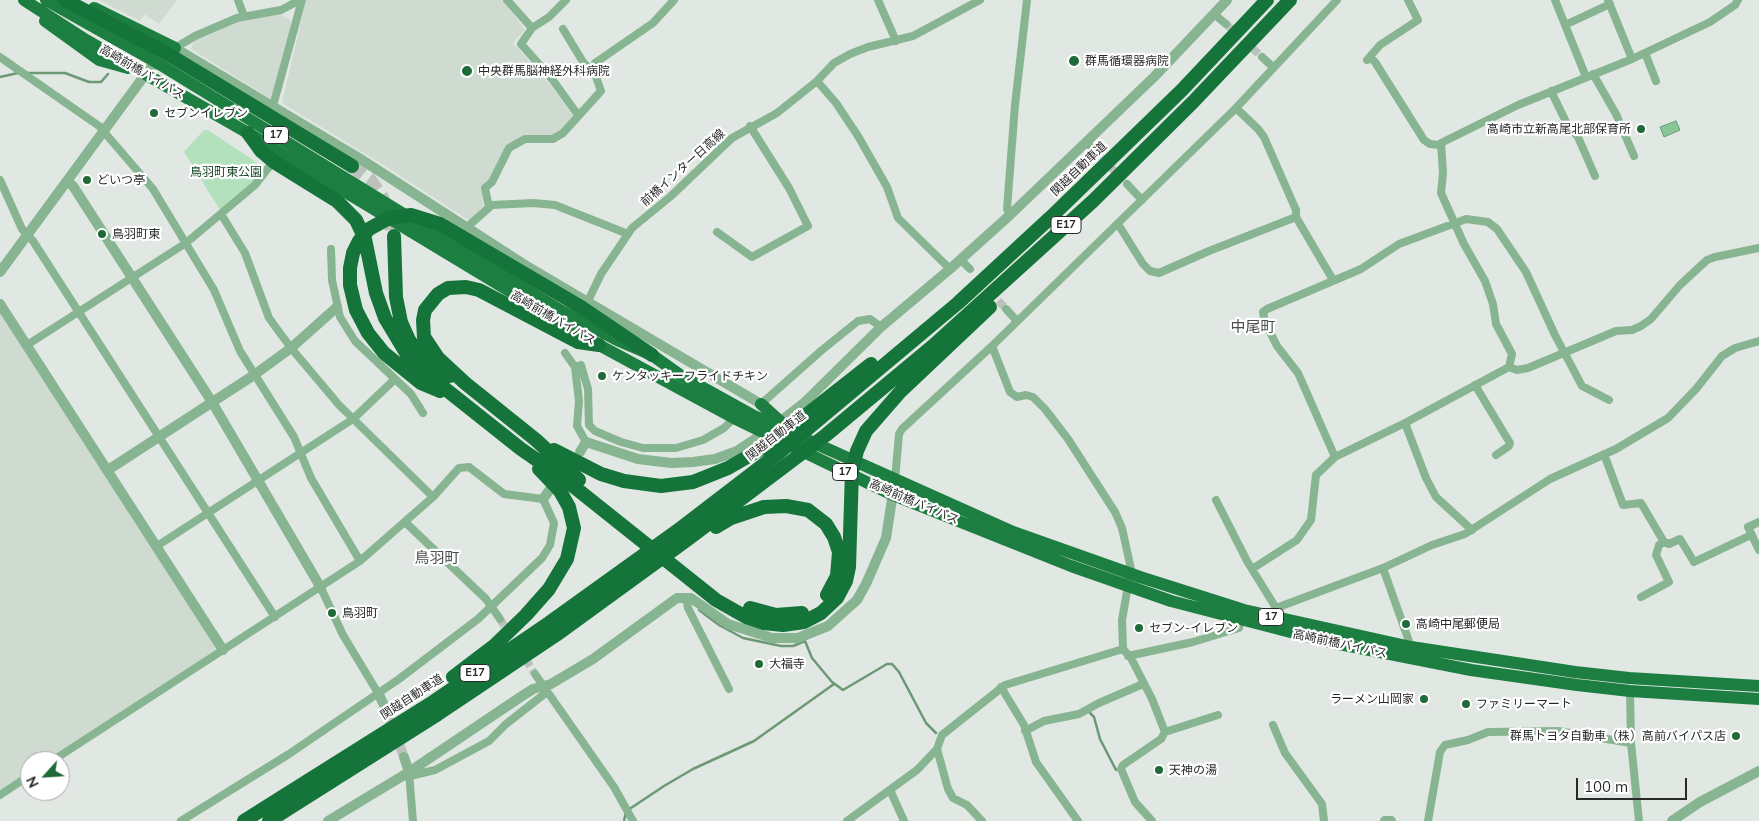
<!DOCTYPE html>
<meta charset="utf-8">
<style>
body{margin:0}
#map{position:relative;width:1759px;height:821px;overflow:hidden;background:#e1e7e2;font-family:Mulish,sans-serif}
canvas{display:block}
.north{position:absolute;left:20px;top:751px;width:50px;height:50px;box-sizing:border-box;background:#fff;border:1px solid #a9aaa9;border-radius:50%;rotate:244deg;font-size:14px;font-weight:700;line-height:20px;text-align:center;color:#282a28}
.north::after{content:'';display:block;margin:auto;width:18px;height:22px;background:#1e6a38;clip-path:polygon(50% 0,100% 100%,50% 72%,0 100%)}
.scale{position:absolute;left:1576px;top:778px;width:111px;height:22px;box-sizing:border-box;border:2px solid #282a28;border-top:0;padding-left:6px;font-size:15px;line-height:18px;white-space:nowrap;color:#282a28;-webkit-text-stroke:4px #fff;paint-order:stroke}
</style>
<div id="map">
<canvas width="1759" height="821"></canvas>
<div class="north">N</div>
<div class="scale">100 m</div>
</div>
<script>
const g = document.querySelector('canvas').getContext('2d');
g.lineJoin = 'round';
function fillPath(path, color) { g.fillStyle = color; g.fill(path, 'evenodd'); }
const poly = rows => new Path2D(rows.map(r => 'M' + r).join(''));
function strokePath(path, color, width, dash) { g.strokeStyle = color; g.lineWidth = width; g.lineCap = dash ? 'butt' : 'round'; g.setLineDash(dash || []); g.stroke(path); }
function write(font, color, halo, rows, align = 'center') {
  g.font = font + ' Mulish,"Noto Sans JP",sans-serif'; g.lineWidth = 4.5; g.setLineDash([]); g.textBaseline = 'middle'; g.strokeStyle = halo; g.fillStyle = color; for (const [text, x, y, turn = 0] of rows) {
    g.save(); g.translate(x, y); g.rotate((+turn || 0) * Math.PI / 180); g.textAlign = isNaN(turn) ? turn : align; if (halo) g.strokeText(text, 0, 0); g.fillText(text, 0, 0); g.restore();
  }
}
fillPath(poly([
 [99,0,177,0,159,24,144,14,140,21],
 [306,0,502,0,524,28,524,31,513,43,552,87,573,116,555,135,532,135,511,142,503,152,491,179,481,188,484,208,470,221,382,164,282,103],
 [280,14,290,20,292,28,271,99,191,49,194,41,238,22],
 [0,313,215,645,216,651,45,761,30,761,30,771,0,790]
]), '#cfdbd1');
fillPath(poly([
 [204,130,208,130,262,166,264,170,257,179,220,210,184,152]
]), '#b3e0bd');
const water = poly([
 [1676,121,1680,130,1664,137,1660,127,1676,121]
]);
fillPath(water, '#88c897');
strokePath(water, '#6b9976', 1);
strokePath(poly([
 [26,73,65,73,89,82,101,82,108,74],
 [0,77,18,73],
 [699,610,719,625,743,638,781,646,793,646,805,641,812,658,832,682,843,690,887,664,892,664,899,672,926,723,936,733],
 [1090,713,1094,717,1100,739,1116,770],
 [624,821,626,812,631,808,664,786,693,769,754,741,834,684]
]), '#6b9976', 2.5);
strokePath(poly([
 [1226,24,1262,57],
 [1093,149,1127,184],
 [990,292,1006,309],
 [500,619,535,674]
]), '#bcc1bd', 8, [8, 4]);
strokePath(poly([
 [383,703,404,757]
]), '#bcc1bd', 10, [10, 5]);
strokePath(poly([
 [352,166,370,180,382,197,394,236]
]), '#bcc1bd', 14, [14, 7]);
strokePath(poly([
 [238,0,244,16],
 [507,0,532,28],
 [566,0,549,17,532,28,521,44,552,79,578,115],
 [878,0,896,41],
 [1555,0,1586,77],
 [1608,0,1632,59],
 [1214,14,1226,24],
 [1565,25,1610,4],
 [563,29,583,62,590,70,594,71],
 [175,48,195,36,237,18,281,10,300,0],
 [1645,53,1656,81],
 [0,57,99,126,153,189,214,290,240,351,294,437,311,478,360,561],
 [1262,57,1273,67],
 [1370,57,1375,62,1424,140,1430,144,1439,145],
 [1367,60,1380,45,1418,20,1408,0],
 [1593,74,1616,114,1634,156],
 [817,81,836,103,858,136,887,187,898,218,950,269],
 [1551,91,1567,124,1578,137,1595,176],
 [273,106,302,0],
 [1236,108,1258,129,1264,137,1296,210,1296,217],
 [1086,142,1093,149],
 [0,180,22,229,33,241,275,617],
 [1127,184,1142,200],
 [489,207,485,188,492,182,509,148,525,139,553,139,563,133,601,91,594,71,595,63,653,23,674,0],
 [221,214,245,253,269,318,291,348,339,405,433,497],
 [1010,215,1007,209,1015,105,1027,0],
 [1118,224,1143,264,1150,271,1159,273,1209,251,1296,217,1333,280],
 [466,228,492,205,533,203,555,205,628,234],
 [717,232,752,257,808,226,789,188,750,126],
 [331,249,332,280,340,317,355,341,411,394,423,413],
 [961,260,970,269],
 [588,301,601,274,632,228,671,196,732,138,777,113,817,81,834,63,850,54,868,47,913,36,980,0],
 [1006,309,1017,321],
 [27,345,186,243,255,185,269,167],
 [992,346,1010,392,1017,397,1026,395,1033,397,1045,409,1068,439,1115,512,1122,528,1131,569,1122,620,1123,649,1131,658,1152,699,1165,732,1161,739,1123,765,1121,769,1135,802,1152,821],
 [565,353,575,367,579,401,577,426,586,442],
 [575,367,581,365,588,389,589,425,595,431,621,442,643,448,676,448,703,440,724,428,734,418],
 [1509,367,1512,354,1496,324,1493,304,1485,281,1464,244,1441,193,1443,173,1441,143,1518,105,1632,59,1710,22,1735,5,1738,0],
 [1475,385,1510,443,1509,446,1496,455],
 [761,404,822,350,858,321,870,319,881,327],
 [1405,423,1426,478,1436,497,1472,530],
 [1604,454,1623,505,1641,503,1664,542,1669,544,1680,539,1694,562,1751,535],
 [1335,457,1298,373,1277,346,1265,322,1263,312,1267,309,1361,269,1399,244,1466,219,1488,222,1497,229,1526,272,1555,335,1582,386,1609,400],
 [895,480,899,434,902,429,992,346,1236,108,1337,0],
 [1216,500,1247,561,1276,608,1274,612],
 [405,522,486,599,500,619],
 [1759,522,1748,527,1759,550],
 [157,546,353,419,395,379],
 [1383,568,1411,647],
 [1252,569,1297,540,1311,520,1316,475,1335,457,1405,423,1509,367,1517,370,1528,368,1616,331,1632,330,1641,326,1651,319,1680,285,1707,260,1715,257,1759,248],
 [321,588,343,635,378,693],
 [686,597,688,608,729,689],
 [1641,597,1669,582,1656,555,1659,545,1664,542],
 [1276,608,1383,568,1432,545,1465,534,1550,479,1616,449,1668,418,1696,389,1722,356,1735,348,1759,341],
 [1128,656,1193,642,1239,628,1241,621],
 [535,674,614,787,633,821],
 [1001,687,1024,725,1036,762,1078,821],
 [1630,691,1631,743,1639,821],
 [1273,725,1285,753,1322,804,1324,821],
 [1025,731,1044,721,1079,714,1099,703,1143,684],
 [1165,732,1218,715],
 [937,749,948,789,953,798,967,805,982,821],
 [52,761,360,561,433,497,459,468,469,467,504,494,543,499,554,523,550,545,542,558,478,619,399,679,289,754,181,821],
 [409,773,413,821],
 [410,776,435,770,489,741,506,724,547,692],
 [890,790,904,821],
 [0,795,30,775],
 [847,821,917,770,937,749,942,735,1005,685,1123,649],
 [1428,821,1440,752,1445,745,1468,740,1488,732,1558,731,1631,743]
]), '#87b491', 8);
strokePath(poly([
 [67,181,73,186,212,402,321,588],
 [0,272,150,68,175,48,359,158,525,265,761,404],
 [0,304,223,650],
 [580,452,586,442,638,459,671,463,693,462,715,459,737,451,772,428,804,403,881,327,950,269,1010,215,1154,77,1227,0],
 [108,470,254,375,291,348,337,307],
 [543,499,551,488],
 [378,693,383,703],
 [404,757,409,772],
 [328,821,409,772,519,698,533,689,551,684,593,659,677,598,691,598,728,624,772,638,798,638,828,626,857,600,866,584,886,538,895,480],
 [1385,821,1391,821],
 [1672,821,1700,802,1759,771]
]), '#87b491', 10);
strokePath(poly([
 [24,0,86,40,248,133,599,345,734,418,893,495,1071,566,1171,601,1329,642,1471,670,1577,685,1630,691,1759,699],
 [46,0,156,62,560,310,617,340,652,355,680,375,754,416,1013,532,1140,577,1244,610,1411,647,1575,672,1629,678,1759,686],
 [94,8,175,48],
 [45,21,99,60,128,68],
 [761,404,783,424]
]), '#1d7e42', 12);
strokePath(poly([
 [65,0,166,53,352,166],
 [248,133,261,151,274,162,337,201,356,220,365,239,376,293,385,318,406,353,424,372,521,449,563,478,716,600,746,617,764,623,783,625,804,622,821,613,837,598,846,581,849,567,852,471,857,451,866,431,900,392,990,307],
 [394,236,396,297,401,322,409,340,423,358,450,376],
 [440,391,421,383,384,353,368,333,356,310,350,285,350,268,353,253,359,241,369,229,389,218,411,215,440,224,581,307,652,355],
 [554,450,601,474,624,481,661,486,693,482,728,468,768,445,871,364],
 [579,480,536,440,465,383,438,358,424,337,423,320,425,310,438,294,448,288,466,287,479,290,578,342,599,345],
 [716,527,731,518,764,507,786,506,808,510,826,524,834,537,839,552,837,576,827,595],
 [750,608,776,615,802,613],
 [453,677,495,645,526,615,549,589,567,559,574,528,569,507,560,491,539,469],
 [244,821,430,704,549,623,677,531,780,452,958,303,1051,217,1182,90,1267,0],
 [269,821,438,714,556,635,688,539,826,435,933,346,1093,201,1193,102,1290,0]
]), '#14743a', 14);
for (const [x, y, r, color] of [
 [1074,61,6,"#1e6a38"],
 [467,71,6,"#1e6a38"],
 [154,113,5,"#1e6a38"],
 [1641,129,5,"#1e6a38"],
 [87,180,5,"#1e6a38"],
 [102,234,5,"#1e6a38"],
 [602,376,5,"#1e6a38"],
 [332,613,5,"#1e6a38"],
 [1406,624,5,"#1e6a38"],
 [1139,628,5,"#1e6a38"],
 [759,664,5,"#1e6a38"],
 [1424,699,5,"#1e6a38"],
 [1466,704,5,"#1e6a38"],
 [1736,736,5,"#1e6a38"],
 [1159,770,5,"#1e6a38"]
]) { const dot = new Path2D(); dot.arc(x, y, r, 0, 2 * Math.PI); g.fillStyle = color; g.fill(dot); strokePath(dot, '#fff', 2); }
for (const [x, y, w] of [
 [276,135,25],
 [1066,225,30],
 [845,472,25],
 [1271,617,25],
 [475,673,30]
]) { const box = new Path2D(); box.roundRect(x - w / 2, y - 8.5, w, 17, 4); g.fillStyle = '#fff'; g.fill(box); strokePath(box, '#282a28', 1); }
write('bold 11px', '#282a28', null, [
 ["17",276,135],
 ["E17",1066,225],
 ["17",845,472],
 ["17",1271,617],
 ["E17",475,673]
]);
write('12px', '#282a28', '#fff', [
 ["群馬循環器病院",1085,61],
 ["中央群馬脳神経外科病院",478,71],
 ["セブンイレブン",164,113],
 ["高崎市立新高尾北部保育所",1631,129,"right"],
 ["どいつ亭",97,180],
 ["鳥羽町東",112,234],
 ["ケンタッキーフライドチキン",612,376],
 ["鳥羽町",342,613],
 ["高崎中尾郵便局",1416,624],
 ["セブン-イレブン",1149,628],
 ["大福寺",769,664],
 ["ラーメン山岡家",1414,699,"right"],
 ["ファミリーマート",1476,704],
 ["群馬トヨタ自動車（株）高前バイパス店",1726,736,"right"],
 ["天神の湯",1169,770]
], 'left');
write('12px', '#282a28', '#fff', [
 ["高崎前橋バイパス",142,72,30],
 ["前橋インター日高線",683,168,-42],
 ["関越自動車道",1079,169,-44],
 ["高崎前橋バイパス",553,318,30],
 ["関越自動車道",776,436,-38],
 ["高崎前橋バイパス",914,502,23],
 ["高崎前橋バイパス",1340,644,12],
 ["関越自動車道",412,697,-33]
]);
write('12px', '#164525', '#fff', [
 ["鳥羽町東公園",226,172]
]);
write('15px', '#4a4f4b', '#fff', [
 ["中尾町",1253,327],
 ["鳥羽町",437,558]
]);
</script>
